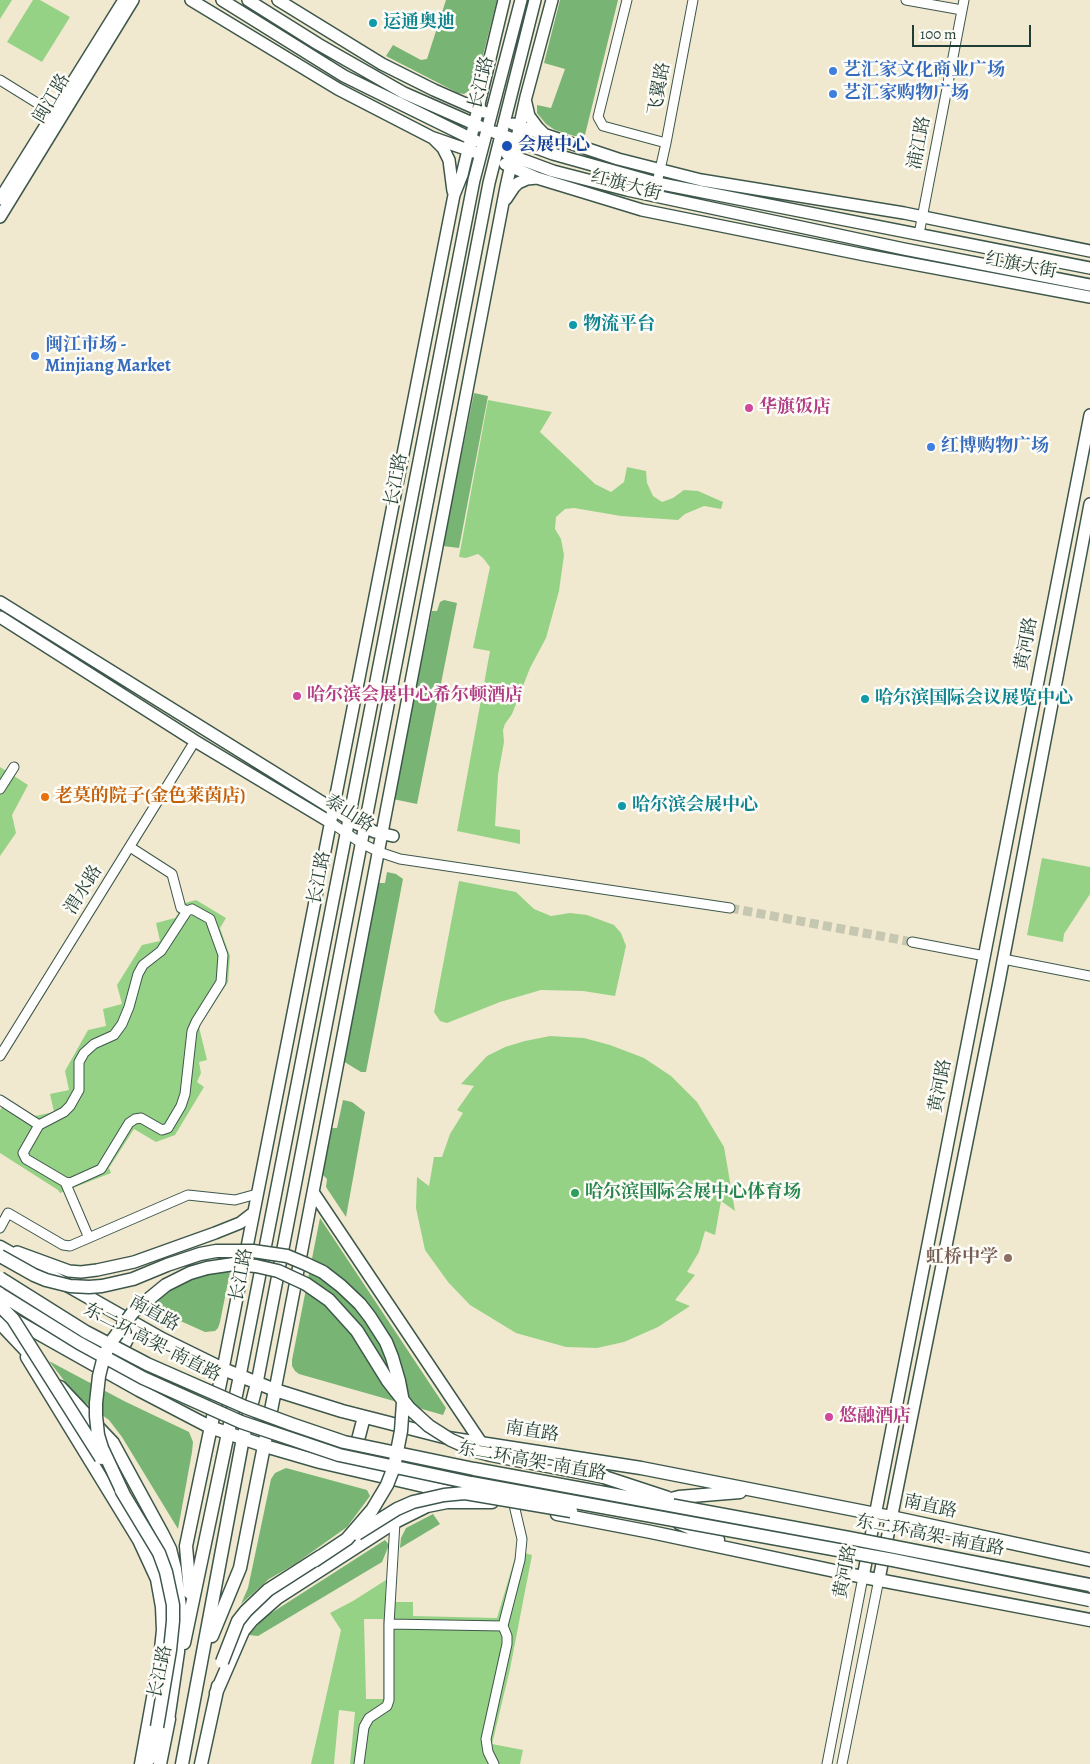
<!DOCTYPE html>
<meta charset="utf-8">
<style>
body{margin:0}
#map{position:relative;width:1090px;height:1764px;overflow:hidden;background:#f0e9cf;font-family:Alegreya,serif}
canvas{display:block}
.scale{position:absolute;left:912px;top:25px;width:119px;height:22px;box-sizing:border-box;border:2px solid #1f3d34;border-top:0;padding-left:6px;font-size:15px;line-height:18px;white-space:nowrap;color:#1f3d34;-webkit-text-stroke:4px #fdfcf7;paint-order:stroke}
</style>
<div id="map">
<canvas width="1090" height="1764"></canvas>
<div class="scale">100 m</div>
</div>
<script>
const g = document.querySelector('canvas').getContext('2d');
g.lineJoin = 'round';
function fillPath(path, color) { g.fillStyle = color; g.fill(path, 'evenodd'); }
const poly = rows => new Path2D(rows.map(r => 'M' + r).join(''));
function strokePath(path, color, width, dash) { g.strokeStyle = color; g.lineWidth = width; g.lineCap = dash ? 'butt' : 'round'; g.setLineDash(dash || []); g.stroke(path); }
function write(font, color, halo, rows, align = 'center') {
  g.font = font + ' Alegreya,"Noto Serif SC",serif'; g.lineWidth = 5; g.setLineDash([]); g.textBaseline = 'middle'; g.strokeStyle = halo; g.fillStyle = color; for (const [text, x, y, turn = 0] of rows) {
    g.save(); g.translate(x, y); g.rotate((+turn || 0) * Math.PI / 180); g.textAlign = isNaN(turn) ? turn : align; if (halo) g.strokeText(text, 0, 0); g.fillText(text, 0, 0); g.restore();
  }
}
fillPath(poly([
 [0,0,12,0,0,19],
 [33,0,40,0,70,17,42,62,7,42],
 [488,400,552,412,540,432,595,484,611,492,624,482,627,467,646,471,647,483,653,496,662,502,673,498,684,490,698,491,723,502,721,509,704,506,685,514,678,520,621,516,574,508,565,509,556,517,555,529,561,539,564,555,559,591,546,638,530,668,512,714,505,724,503,730,504,742,498,775,495,826,520,830,520,844,457,831,490,651,473,648,490,567,483,558,478,554,466,558,459,557],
 [0,767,28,785,12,815,16,833,0,856],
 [1042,858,1090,867,1090,894,1064,934,1063,942,1027,935],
 [459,881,516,892,534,909,551,916,570,913,587,915,614,925,621,933,626,946,615,996,583,991,541,990,500,1002,447,1023,440,1021,434,1012],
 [196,900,226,918,220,928,230,956,228,982,199,1027,207,1060,199,1062,201,1073,197,1082,204,1087,175,1135,156,1142,134,1129,109,1168,111,1173,60,1193,58,1190,0,1153,0,1110,8,1099,35,1116,54,1112,50,1094,69,1090,65,1071,88,1030,106,1026,103,1009,122,1004,117,985,142,945,160,941,156,923,175,918,185,903],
 [550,1036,584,1038,610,1045,644,1058,671,1076,697,1102,724,1147,735,1211,721,1201,715,1235,705,1231,699,1252,687,1272,695,1275,675,1300,690,1306,658,1327,624,1342,597,1348,566,1347,516,1333,470,1305,448,1282,425,1250,416,1208,417,1177,429,1186,434,1157,442,1157,450,1134,463,1113,457,1110,474,1086,461,1084,487,1056,505,1047,525,1041],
 [517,1551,532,1555,510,1669,492,1744,523,1750,520,1764,350,1764,355,1712,339,1710,334,1764,311,1764,341,1630,330,1613,353,1601,386,1580,385,1602,413,1602,413,1616,497,1618],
 [364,1619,383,1619,383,1699,366,1699]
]), '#96d286');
fillPath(poly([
 [446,0,497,0,475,87,464,94,458,93,386,56,393,45,421,60,427,59],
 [560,0,618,0,584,139,555,130,546,124,537,113,537,105,551,108,565,69,544,63],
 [474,393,488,396,459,548,443,546],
 [444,600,457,603,417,804,393,799,432,611,437,611,440,602],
 [387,872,396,874,403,879,366,1072,361,1072,343,1061,378,883,385,883],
 [343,1100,352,1102,365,1112,346,1217,326,1187,327,1179,322,1174,332,1128,337,1128],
 [320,1218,446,1408,443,1415,299,1374,295,1371,292,1366,292,1360],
 [213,1272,230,1272,220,1322,218,1328,215,1331,205,1332,147,1306,164,1293,194,1277],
 [49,1361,124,1401,189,1432,193,1442,192,1452,178,1529,122,1437,109,1420,76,1396],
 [286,1468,367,1490,370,1496,347,1527,295,1564,269,1579,241,1604,248,1588,271,1479,275,1473],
 [433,1514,440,1524,400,1548,401,1538,406,1528],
 [385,1540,389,1545,382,1562,258,1636,249,1635,265,1617]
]), '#78b473');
strokePath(poly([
 [730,908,912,942]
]), '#c6c7b0', 9, [9, 4.5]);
const minor = poly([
 [627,0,598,117,603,126,666,143],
 [906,0,962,10],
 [0,80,58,116],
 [657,183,666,143,693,0],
 [919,234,964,0],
 [0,789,14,767],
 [330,822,361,843,379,852,400,859,730,908],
 [130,847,172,874,181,908,187,911],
 [192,909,210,919,223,955,221,982,196,1022,192,1031,185,1094,181,1106,168,1128,162,1130,141,1118,135,1119,129,1123,101,1169,70,1183,65,1182,26,1159,23,1153,39,1125,64,1112,70,1106,79,1090,79,1062,84,1053,94,1044,114,1035,122,1024,129,1007,138,974,143,965,161,951,187,911,192,909],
 [912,942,985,956],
 [1003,959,1090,976],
 [0,1056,195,741],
 [0,1100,39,1125],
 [65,1182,89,1238],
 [0,1228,8,1213,63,1245,70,1246,188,1195,235,1200,257,1194],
 [389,1624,503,1626],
 [359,1764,364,1727,369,1718,387,1706,389,1700,389,1624,395,1522],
 [494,1764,488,1752,486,1739,507,1644,507,1636,503,1626,520,1560,522,1539,514,1505],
 [827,1764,863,1577],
 [842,1764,879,1579]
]);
const major = poly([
 [191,0,338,89,431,137,474,152],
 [222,0,344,76,476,141],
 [248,0,318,44,404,93,479,126],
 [278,0,382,64,434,90,484,112],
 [526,103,529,116,538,128,544,134],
 [513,124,618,159,701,180,904,213,1090,251],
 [494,132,553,154,657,183,1090,268],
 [433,138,443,148,449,160,453,191],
 [507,154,553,171,627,190,904,249,1090,285],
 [505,164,537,178,642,210,865,255,1090,297],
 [0,199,124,0],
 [506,199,514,187,518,183,527,179,537,178],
 [0,217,133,0],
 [0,602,357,824,375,832,393,836],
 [0,617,195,741,330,822],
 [313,1192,480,1441],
 [17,1252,69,1271,81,1272,97,1270,134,1262,215,1233,240,1223,253,1213],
 [223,1369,454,195,462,175,504,0],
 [240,1376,474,180,521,0],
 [257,1383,489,183,535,0],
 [275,1390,506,187,526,97,552,0],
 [863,1577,1090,415],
 [879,1579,998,987,1090,504]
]);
const highway = poly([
 [0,1247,162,1339,223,1369,275,1390,342,1411,448,1438,641,1468,891,1517,1090,1560],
 [11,1318,139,1390,210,1427,265,1446,320,1462,454,1493],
 [0,1323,36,1361],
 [27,1357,139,1540,157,1579,162,1607,163,1630,160,1659,141,1764],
 [116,1360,135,1324],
 [60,1387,113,1443,162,1533,170,1549,175,1569,180,1607,178,1652,167,1727],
 [354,1455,364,1417],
 [666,1510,665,1507,671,1499,679,1497,740,1492],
 [557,1514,651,1532,863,1577,1090,1620],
 [679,1523,718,1540],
 [190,1593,186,1546,223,1369],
 [212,1636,240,1568,275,1390],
 [184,1643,240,1376],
 [216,1693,243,1631,252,1620,277,1598,395,1522,427,1506,447,1502,492,1502],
 [149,1759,157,1727],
 [160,1764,169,1719],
 [182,1764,243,1438,257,1383],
 [201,1764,218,1686]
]);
strokePath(minor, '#3e574b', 11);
strokePath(major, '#3e574b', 14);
strokePath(highway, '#3e574b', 15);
strokePath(minor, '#fff', 9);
strokePath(major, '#fff', 11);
strokePath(highway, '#fff', 12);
const highwayBridge = poly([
 [0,1256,34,1275,46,1280,70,1286,89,1287,102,1286,133,1279,167,1265,200,1254,216,1251,253,1251,287,1256,306,1264,323,1272,341,1286,360,1304,370,1317,386,1342,392,1357,399,1381,403,1402,401,1431,394,1467,387,1485,372,1510,347,1539,314,1561],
 [0,1278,86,1332,147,1364,245,1407,291,1424,344,1442,474,1469,849,1538,1090,1585],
 [0,1294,79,1343,143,1378,241,1422,339,1455,471,1483,893,1560,1090,1600],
 [0,1306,13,1319,101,1458],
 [121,1490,159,1553,166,1572,173,1605,173,1621,170,1650,157,1727],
 [124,1495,102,1448,98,1435,96,1416,96,1403,99,1376,103,1360,109,1345,133,1312,166,1285,190,1273,207,1268,234,1264,256,1266,278,1271,306,1284,329,1300,357,1331,388,1381,409,1408,429,1426,451,1440,476,1451,491,1455,604,1477,668,1498],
 [357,1534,397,1509,413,1502,444,1495,465,1493,571,1511],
 [222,1662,238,1621,246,1611,268,1590,321,1556]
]);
strokePath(highwayBridge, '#3e574b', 15, []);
strokePath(highwayBridge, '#fff', 12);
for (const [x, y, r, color] of [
 [373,23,5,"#0f9aa8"],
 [833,71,5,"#3f7fe0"],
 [833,94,5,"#3f7fe0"],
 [507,146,6,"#1a4fb4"],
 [573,325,5,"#0f9aa8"],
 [35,356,5,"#3f7fe0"],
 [749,408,5,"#d1479c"],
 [931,447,5,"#3f7fe0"],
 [297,696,5,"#d1479c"],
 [865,699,5,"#0f9aa8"],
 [45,797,5,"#e8710a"],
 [622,806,5,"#0f9aa8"],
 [575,1193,5,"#2e9e5b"],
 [1008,1258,5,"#8d6e63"],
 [829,1417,5,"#d1479c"]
]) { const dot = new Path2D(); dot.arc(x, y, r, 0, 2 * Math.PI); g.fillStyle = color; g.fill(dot); strokePath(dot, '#fdfcf7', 2); }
write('bold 18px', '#0d838f', '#fdfcf7', [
 ["运通奥迪",383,23],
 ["物流平台",583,325],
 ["哈尔滨国际会议展览中心",875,699],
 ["哈尔滨会展中心",632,806]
], 'left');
write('bold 18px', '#366cbe', '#fdfcf7', [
 ["艺汇家文化商业广场",843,71],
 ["艺汇家购物广场",843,94],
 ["闽江市场 -",45,346],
 ["Minjiang Market",45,367],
 ["红博购物广场",941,447]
], 'left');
write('18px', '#1f3d34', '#fdfcf7', [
 ["长江路",482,83,-76],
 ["飞翼路",660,89,-80],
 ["闽江路",52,99,-59],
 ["浦江路",920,143,-79],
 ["红旗大街",626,186,15],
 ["红旗大街",1021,266,11],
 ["长江路",397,480,-79],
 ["黄河路",1027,644,-79],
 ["泰山路",349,814,32],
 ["长江路",320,878,-79],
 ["渭水路",84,890,-58],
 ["黄河路",941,1086,-79],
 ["长江路",242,1275,-79],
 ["南直路",154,1314,29],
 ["东二环高架-南直路",152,1343,27],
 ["南直路",532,1432,9],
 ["东二环高架-南直路",532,1462,10],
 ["南直路",930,1507,12],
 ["东二环高架-南直路",930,1536,11],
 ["黄河路",846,1572,-79],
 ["长江路",161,1672,-78]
]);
write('bold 18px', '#164399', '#fdfcf7', [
 ["会展中心",518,146]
], 'left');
write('bold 18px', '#b23c85', '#fdfcf7', [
 ["华旗饭店",759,408],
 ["哈尔滨会展中心希尔顿酒店",307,696],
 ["悠融酒店",839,1417]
], 'left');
write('bold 18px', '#c56008', '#fdfcf7', [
 ["老莫的院子(金色莱茵店)",55,797]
], 'left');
write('bold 18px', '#27864d', '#fdfcf7', [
 ["哈尔滨国际会展中心体育场",585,1193]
], 'left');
write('bold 18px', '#785e54', '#fdfcf7', [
 ["虹桥中学",998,1258]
], 'right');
</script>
